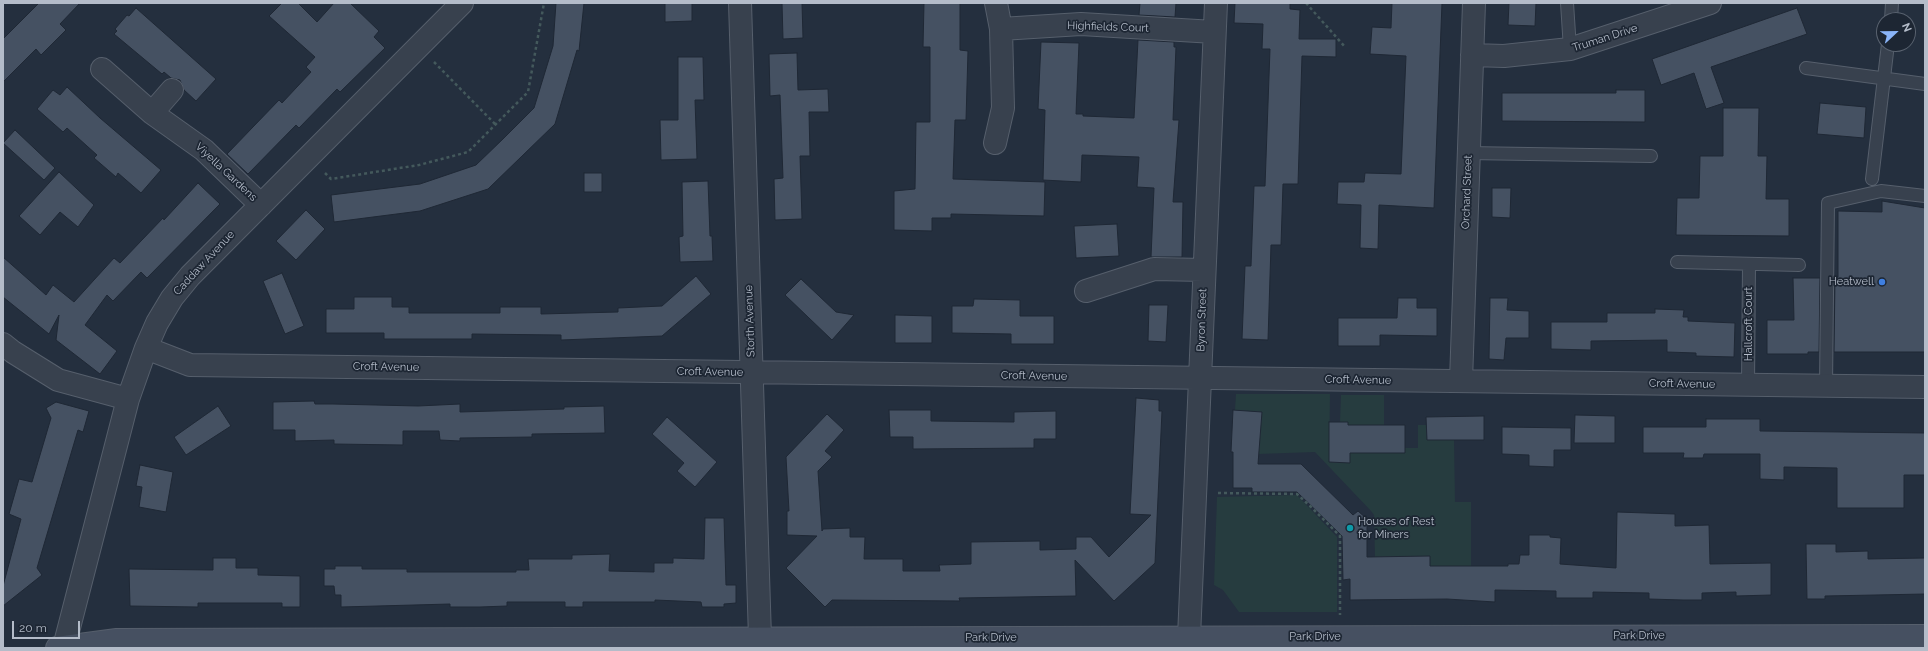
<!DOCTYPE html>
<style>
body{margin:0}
#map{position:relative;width:1928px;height:651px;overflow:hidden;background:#242f3e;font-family:Raleway,sans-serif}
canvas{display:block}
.frame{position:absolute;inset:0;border:4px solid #b4bcc9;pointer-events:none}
.north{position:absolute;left:1876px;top:12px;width:40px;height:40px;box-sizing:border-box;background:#1d2633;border:1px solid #59626f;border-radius:50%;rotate:68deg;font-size:11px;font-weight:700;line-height:16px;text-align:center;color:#b4bcc9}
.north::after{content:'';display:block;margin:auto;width:14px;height:18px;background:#8ab4f8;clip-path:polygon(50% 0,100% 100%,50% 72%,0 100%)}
.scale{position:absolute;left:12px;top:621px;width:68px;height:18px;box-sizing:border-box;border:2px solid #b4bcc9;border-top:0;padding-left:5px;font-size:12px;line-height:14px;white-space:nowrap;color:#b4bcc9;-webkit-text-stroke:3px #1d2633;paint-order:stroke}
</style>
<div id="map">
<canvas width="1928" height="651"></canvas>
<div class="frame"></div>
<div class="north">N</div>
<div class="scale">20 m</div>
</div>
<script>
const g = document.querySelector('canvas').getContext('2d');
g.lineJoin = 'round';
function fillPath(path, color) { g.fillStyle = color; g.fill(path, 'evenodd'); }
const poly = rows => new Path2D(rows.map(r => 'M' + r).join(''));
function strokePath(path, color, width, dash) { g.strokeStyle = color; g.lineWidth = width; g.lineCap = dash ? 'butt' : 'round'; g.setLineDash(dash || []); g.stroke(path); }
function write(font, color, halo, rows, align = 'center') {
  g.font = font + ' Raleway,sans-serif'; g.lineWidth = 3.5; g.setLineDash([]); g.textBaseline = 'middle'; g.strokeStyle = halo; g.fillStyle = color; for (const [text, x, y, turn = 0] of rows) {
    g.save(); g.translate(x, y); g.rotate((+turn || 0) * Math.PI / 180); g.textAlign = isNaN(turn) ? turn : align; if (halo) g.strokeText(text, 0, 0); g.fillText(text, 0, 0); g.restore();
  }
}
fillPath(poly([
 [1236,394,1330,394,1329,462,1350,462,1350,446,1348,446,1348,422,1340,422,1341,395,1384,395,1384,425,1362,425,1405,448,1418,448,1418,425,1426,425,1427,440,1454,440,1455,502,1471,502,1471,566,1431,591,1430,557,1375,557,1374,515,1371,511,1315,452,1258,454,1262,412,1235,410],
 [1297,495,1337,537,1337,612,1239,612,1223,590,1214,585,1217,497]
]), '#263c3f');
const building = poly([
 [39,3,80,3,60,24,66,30,41,55,36,49,3,82,3,39,39,3],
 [282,3,298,3,317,22,334,3,350,3,379,31,374,37,385,48,340,92,337,89,299,128,296,125,248,174,227,154,279,100,282,103,311,72,306,67,315,57,269,16,282,3],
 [556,3,584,3,579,51,577,50,555,124,488,189,420,211,334,222,331,195,420,184,476,165,504,138,534,108,553,46,556,3],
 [665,3,692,3,692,21,665,22,665,3],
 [782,3,802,3,803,38,783,39,782,3],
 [924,3,960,3,960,50,968,51,966,120,955,120,953,179,1045,182,1044,216,951,214,951,218,932,218,932,231,894,230,894,191,915,189,916,122,930,122,930,47,923,47,924,3],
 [1140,3,1176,3,1175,17,1139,15,1140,3],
 [1235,3,1290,3,1290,9,1300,10,1299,39,1336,39,1336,57,1302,56,1298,184,1283,184,1281,245,1271,245,1268,340,1242,339,1245,266,1251,266,1254,186,1265,186,1270,49,1262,49,1263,24,1234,23,1235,3],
 [1392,3,1442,3,1434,208,1379,205,1378,249,1360,248,1361,205,1337,204,1338,182,1364,182,1365,173,1401,174,1406,56,1370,54,1372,27,1391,28,1392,3],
 [1509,3,1536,3,1535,26,1508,25,1509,3],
 [136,8,216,79,196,101,184,90,180,80,171,78,164,72,162,74,114,34,117,31,115,29,127,15,129,16,136,8],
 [1797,8,1807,34,1711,67,1724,103,1706,109,1694,73,1661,85,1652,59,1797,8],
 [1138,40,1174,42,1174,47,1176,47,1173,120,1179,120,1173,202,1183,202,1182,257,1151,257,1154,188,1137,187,1139,157,1082,155,1081,182,1043,180,1045,110,1038,109,1041,42,1079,43,1076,114,1083,114,1083,116,1134,118,1138,40],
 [797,53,798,90,828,89,829,112,809,112,810,156,800,156,802,219,775,220,774,179,783,178,780,95,770,96,769,54,797,53],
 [678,57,703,57,704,100,695,100,697,159,661,160,660,120,678,120,678,57],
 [67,87,100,118,161,170,141,193,118,173,116,177,94,158,97,155,67,128,63,132,37,109,53,90,60,95,67,87],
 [1616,90,1645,90,1645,122,1502,121,1502,93,1616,93,1616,90],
 [1820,103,1866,107,1864,138,1817,134,1820,103],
 [1723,108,1759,108,1758,156,1767,156,1766,199,1789,199,1789,236,1676,235,1677,198,1699,198,1700,156,1723,156,1723,108],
 [15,130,55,168,44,180,3,143,15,130],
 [59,172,94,205,78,227,60,212,40,235,19,216,59,172],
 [584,173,602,173,602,192,584,192,584,173],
 [708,181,710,236,712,236,713,261,680,262,679,237,683,236,682,182,708,181],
 [198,183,220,204,147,278,141,272,113,301,107,295,85,325,117,351,100,374,56,340,59,315,49,334,3,297,3,257,46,295,53,285,74,302,114,258,120,263,163,218,164,220,198,183],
 [1492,188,1511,188,1510,218,1492,217,1492,188],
 [1882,201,1925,208,1925,352,1834,352,1835,278,1838,277,1838,211,1882,212,1882,201],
 [306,210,325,229,296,260,276,241,306,210],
 [1117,224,1119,256,1076,258,1074,226,1117,224],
 [282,273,304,326,285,334,263,281,282,273],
 [696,276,711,294,662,336,561,340,561,335,472,334,472,339,384,339,384,333,326,333,326,309,354,309,354,297,392,297,392,307,409,307,409,313,500,313,500,307,541,307,541,314,618,312,618,308,662,306,696,276],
 [1793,278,1820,278,1819,352,1808,352,1808,354,1767,354,1767,320,1794,320,1793,278],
 [801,279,836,312,854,315,832,340,785,295,801,279],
 [1398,298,1417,298,1417,308,1437,308,1437,336,1380,335,1380,346,1338,346,1338,318,1397,318,1398,298],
 [1490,298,1508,298,1507,310,1529,311,1529,338,1506,338,1504,360,1489,359,1490,298],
 [974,299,1020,300,1020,316,1054,316,1054,344,1011,344,1011,334,952,333,952,306,973,306,974,299],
 [1149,305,1168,305,1166,342,1148,341,1149,305],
 [1655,309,1684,310,1683,317,1688,317,1688,321,1735,323,1734,357,1696,356,1696,353,1667,352,1667,340,1591,341,1591,350,1551,349,1551,322,1607,322,1607,313,1655,313,1655,309],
 [895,315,932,316,932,343,895,343,895,315],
 [1136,398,1159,400,1159,411,1162,411,1155,563,1114,601,1075,560,1076,596,959,598,960,601,832,600,825,607,786,568,817,536,787,535,787,511,789,511,786,457,827,414,844,430,825,451,832,457,818,471,822,531,823,529,850,528,850,537,865,537,864,559,903,559,903,571,940,571,939,565,971,564,971,542,1040,541,1040,550,1076,549,1076,537,1091,537,1109,557,1151,515,1130,514,1136,398],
 [314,401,315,404,333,404,418,406,460,404,460,412,564,409,564,407,604,406,605,433,532,434,532,437,460,438,460,441,440,440,439,431,403,431,403,445,334,444,334,440,295,441,295,430,273,430,273,402,314,401],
 [56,402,89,411,83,432,78,430,37,568,42,575,3,606,3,586,21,519,9,514,19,479,32,482,51,418,46,408,56,402],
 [218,406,231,426,186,455,174,437,218,406],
 [889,410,931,410,931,421,1014,422,1014,412,1056,411,1056,439,1034,439,1034,448,913,449,913,437,890,437,889,410],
 [1233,410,1262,412,1258,464,1301,464,1353,515,1358,511,1367,519,1367,557,1430,556,1430,566,1508,566,1508,564,1519,564,1520,555,1529,555,1529,535,1550,535,1550,537,1561,538,1560,564,1616,568,1617,512,1675,514,1675,526,1709,525,1710,564,1771,563,1771,595,1736,596,1736,592,1702,593,1702,600,1683,600,1649,599,1649,593,1593,592,1593,598,1556,598,1556,591,1495,590,1495,602,1447,599,1350,600,1350,579,1343,580,1342,536,1297,492,1252,492,1252,488,1233,488,1233,452,1231,452,1233,410],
 [1575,415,1615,416,1615,443,1574,443,1575,415],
 [1484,416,1484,440,1427,440,1426,417,1484,416],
 [667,417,717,462,695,487,677,471,684,463,652,434,667,417],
 [1706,419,1760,419,1760,431,1925,433,1925,475,1904,475,1904,508,1837,508,1837,468,1784,467,1784,480,1760,479,1760,454,1704,454,1703,458,1683,458,1684,453,1643,453,1643,427,1706,427,1706,419],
 [1329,422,1348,422,1348,425,1405,425,1405,453,1350,453,1350,463,1329,462,1329,422],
 [1502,427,1571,428,1571,450,1554,450,1554,467,1529,466,1529,455,1502,454,1502,427],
 [140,465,173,472,166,512,139,507,142,487,136,486,140,465],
 [705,518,724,518,726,585,736,585,736,603,724,604,724,607,702,607,701,602,655,600,655,602,583,602,583,607,565,607,565,602,507,602,507,606,480,607,450,607,450,604,341,607,341,595,335,595,334,586,324,586,324,569,335,569,335,566,362,566,362,569,407,569,407,572,516,572,516,570,529,570,528,559,572,559,572,555,610,554,609,571,654,572,654,563,673,563,673,558,704,559,705,518],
 [1806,544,1836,544,1836,552,1868,551,1868,559,1925,558,1925,594,1825,596,1825,599,1807,599,1806,544],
 [213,558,236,558,236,568,258,568,258,575,300,576,300,607,282,607,282,603,198,603,198,607,130,606,129,569,213,570,213,558]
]);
fillPath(building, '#455162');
strokePath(building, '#1f2835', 1);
const lane = poly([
 [1567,3,1570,49],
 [1891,20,1892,3],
 [1806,68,1925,84],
 [1468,153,1651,156],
 [1872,179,1888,44],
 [1677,262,1799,265],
 [1748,385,1749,264],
 [1826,386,1828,203,1881,191,1925,196]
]);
const street = poly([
 [740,3,760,638],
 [1001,29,1081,24,1214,32],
 [1472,55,1504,56,1570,49,1710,3],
 [102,69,152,113,204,150,261,205],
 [152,113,172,90],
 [995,143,1003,108,1001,29,996,3],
 [1086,291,1154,269,1204,270],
 [3,344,13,352,58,380,128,399],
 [146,348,190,365,1925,387],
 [1461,381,1474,3],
 [1189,637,1216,3],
 [64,647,128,399,146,348,157,323,172,298,190,276,462,3]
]);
const secondary = poly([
 [57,648,117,640,1925,636]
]);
strokePath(lane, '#565f6c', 14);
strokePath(street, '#565f6c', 24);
strokePath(secondary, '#565f6c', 24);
strokePath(poly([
 [1306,3,1345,47],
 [434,62,495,124],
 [325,173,331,179,419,165,468,152,528,92,544,3],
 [1218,493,1297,494,1310,506,1340,536,1340,615]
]), '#44595c', 2.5, [3, 3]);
strokePath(lane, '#38414e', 12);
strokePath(street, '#38414e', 22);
strokePath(secondary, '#465061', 22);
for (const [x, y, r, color] of [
 [1882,282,4,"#3f7fe0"],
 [1350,528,4,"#0f9aa8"]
]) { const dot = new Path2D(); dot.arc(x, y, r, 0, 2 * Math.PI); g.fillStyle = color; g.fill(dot); strokePath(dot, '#1d2633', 1.5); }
write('11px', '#b4bcc9', '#1d2633', [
 ["Highfields Court",1108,27,2],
 ["Truman Drive",1605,38,-18],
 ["Viyella Gardens",226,172,43],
 ["Orchard Street",1467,192,-88],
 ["Caddaw Avenue",204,263,-47],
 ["Byron Street",1202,320,-88],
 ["Storth Avenue",750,321,-92],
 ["Hallcroft Court",1749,324,-90],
 ["Croft Avenue",386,367,1],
 ["Croft Avenue",710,372,1],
 ["Croft Avenue",1034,376,1],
 ["Croft Avenue",1358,380,1],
 ["Croft Avenue",1682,384,1],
 ["Park Drive",1639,636],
 ["Park Drive",1315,637],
 ["Park Drive",991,638]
]);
write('11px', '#b4bcc9', '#1d2633', [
 ["Heatwell",1874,282],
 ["Houses of Rest",1358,522,"left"],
 ["for Miners",1358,535,"left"]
], 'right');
</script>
